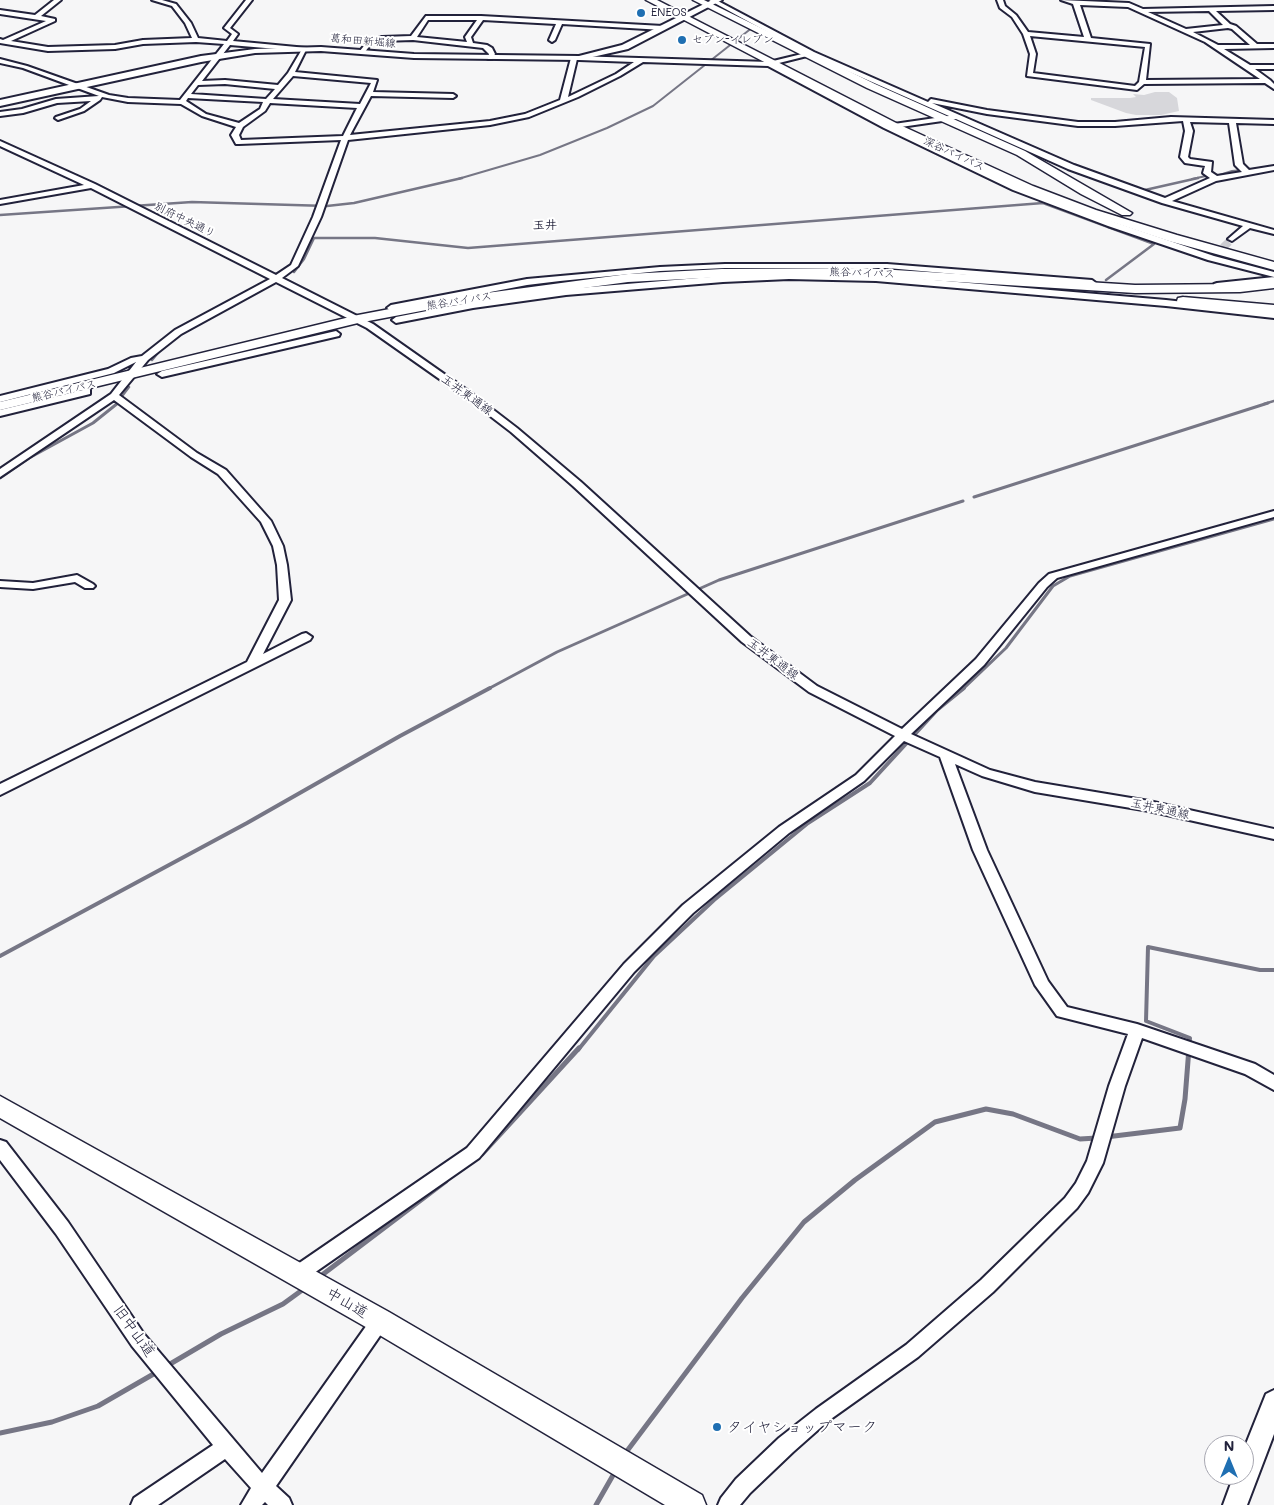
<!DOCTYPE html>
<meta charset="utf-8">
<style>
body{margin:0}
#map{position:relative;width:1274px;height:1505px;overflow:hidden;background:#f6f6f7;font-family:Mali,sans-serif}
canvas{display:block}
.north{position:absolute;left:1204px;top:1435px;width:50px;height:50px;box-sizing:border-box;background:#fff;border:1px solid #a7a7b1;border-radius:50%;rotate:0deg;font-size:14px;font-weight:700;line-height:20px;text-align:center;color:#22223b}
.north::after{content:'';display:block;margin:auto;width:18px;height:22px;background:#1f6fb2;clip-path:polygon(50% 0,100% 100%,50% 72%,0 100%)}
</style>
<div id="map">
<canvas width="1274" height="1505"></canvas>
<div class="north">N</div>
</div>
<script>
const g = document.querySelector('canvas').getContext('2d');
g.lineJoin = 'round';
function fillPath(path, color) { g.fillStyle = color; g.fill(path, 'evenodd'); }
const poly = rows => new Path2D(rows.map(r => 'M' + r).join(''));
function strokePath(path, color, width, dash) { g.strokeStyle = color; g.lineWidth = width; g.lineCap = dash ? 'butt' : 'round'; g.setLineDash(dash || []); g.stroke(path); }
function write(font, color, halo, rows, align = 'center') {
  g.font = font + ' Mali,"Klee One",sans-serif'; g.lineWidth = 4; g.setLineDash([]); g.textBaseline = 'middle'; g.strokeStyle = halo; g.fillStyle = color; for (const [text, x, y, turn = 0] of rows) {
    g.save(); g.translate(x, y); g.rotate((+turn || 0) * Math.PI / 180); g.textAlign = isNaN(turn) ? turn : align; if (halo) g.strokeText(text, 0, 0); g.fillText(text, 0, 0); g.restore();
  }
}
fillPath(poly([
 [1155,92,1169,92,1177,98,1179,111,1161,115,1136,115,1126,113,1091,100,1091,98,1130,98,1136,97,1133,94,1144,95]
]), '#d7d7db');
strokePath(poly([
 [721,8,748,21],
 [458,179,540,155,607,128,653,106,753,27],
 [1192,179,1206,176,1210,178,1232,171,1274,167]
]), '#767685', 2);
strokePath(poly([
 [1209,178,1211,178],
 [1145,190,1198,178],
 [0,215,192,202,327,206,354,203,462,178],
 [294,272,304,259,314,238,375,238,468,248,1043,203,1154,244,1106,280],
 [225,309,241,301],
 [152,360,162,348],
 [116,404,129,387],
 [1264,404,1274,401]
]), '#767685', 2.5);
strokePath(poly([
 [0,478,29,458,93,423,118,403],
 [974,497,1268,403],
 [488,689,557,652,719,580,963,501],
 [963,689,1006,648,1053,586,1070,576,1274,519]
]), '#767685', 3);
strokePath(poly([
 [0,956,247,823,400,736,490,688],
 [578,1050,654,956,714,900,808,823,870,783,937,710,964,688],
 [1189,1050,1190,1038,1146,1021,1148,947,1260,970,1274,970]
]), '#767685', 4);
strokePath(poly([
 [1106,1137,1180,1128,1185,1099,1189,1048],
 [482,1154,579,1048],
 [318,1278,446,1181],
 [165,1367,221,1334,283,1304,305,1288],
 [0,1433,52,1422,98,1406,157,1372],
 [624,1455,742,1298,804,1222,855,1180,935,1122,986,1109,1013,1114,1080,1139,1097,1138],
 [596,1505,616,1470]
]), '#767685', 5);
strokePath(poly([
 [1214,256,1232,239]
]), '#ccccd1', 8, [8, 4.5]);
const minor = poly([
 [54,0,61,0,41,16,55,19,55,21,11,41,48,47,115,45,143,40,192,38,185,23,172,6,152,0,162,0,176,4,191,23,198,38,227,41,232,34,224,28,246,0,252,0,230,28,238,34,233,41,307,48,295,72,377,80,373,92,453,94,456,96,453,98,371,96,350,135,490,121,525,114,560,100,571,58,574,56,769,62,806,53,709,0,716,0,814,52,928,102,931,99,987,110,1078,122,1115,122,1171,117,1274,120,1274,124,1236,123,1243,164,1249,170,1274,166,1274,170,1216,181,1172,201,1274,230,1274,234,1250,228,1232,241,1228,239,1243,226,1162,203,1068,169,956,119,894,128,1019,186,1114,222,1214,256,1274,272,1274,283,1214,288,1214,284,1217,283,1274,277,1208,260,1108,226,1013,190,884,128,768,66,643,62,620,76,578,97,529,117,490,125,348,140,321,217,298,266,282,278,373,324,474,395,517,428,581,482,750,636,817,686,902,729,976,659,1039,583,1049,574,1274,511,1274,517,1057,578,1047,587,984,665,911,734,990,770,1035,782,1149,801,1274,829,1274,839,1149,811,1035,792,982,776,955,764,987,850,1048,981,1067,1007,1137,1024,1255,1064,1274,1075,1274,1090,1245,1074,1142,1038,1125,1086,1103,1163,1088,1193,1077,1208,993,1292,918,1357,828,1421,793,1452,750,1493,740,1505,718,1505,721,1498,736,1479,779,1438,816,1409,906,1345,981,1280,1065,1198,1076,1183,1087,1161,1109,1086,1128,1034,1057,1016,1035,985,973,850,940,757,904,741,864,781,789,833,693,913,634,972,479,1158,304,1280,298,1282,292,1280,289,1274,292,1268,467,1148,624,964,683,905,779,827,856,775,895,736,809,692,742,642,573,486,511,432,468,399,367,328,276,282,181,334,148,360,119,395,197,453,226,470,271,521,283,546,287,565,291,600,263,654,302,634,306,633,312,637,310,640,0,795,0,784,247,662,279,600,277,565,273,546,261,522,218,474,191,457,114,400,0,477,0,469,111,394,136,362,114,373,0,402,0,396,108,369,131,358,142,356,175,330,270,279,91,188,0,204,0,200,84,185,0,146,0,141,95,184,276,275,291,265,313,217,341,140,239,144,236,144,231,135,236,127,202,116,181,104,128,102,102,97,100,100,84,111,58,120,55,118,56,117,80,109,91,101,57,103,23,113,0,116,0,112,22,109,56,99,99,96,23,68,0,63,0,59,27,66,109,95,128,98,180,100,224,44,196,42,143,44,115,49,48,51,0,43,0,39,3,40,46,21,0,14,0,10,35,15,54,0],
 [230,45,301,51,288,73,278,85,225,80,202,81,230,45],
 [811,55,949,116,887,125,775,64,811,55],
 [577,59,579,60,634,62,616,74,568,97,577,59],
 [293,76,371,83,360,104,273,99,293,76],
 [225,84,275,89,266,99,191,94,198,85,225,84],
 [188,98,263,102,260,109,239,123,206,114,186,101,188,98],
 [270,103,357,108,343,136,241,140,239,135,243,127,265,111,270,103],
 [932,103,987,114,1078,126,1115,126,1183,121,1185,131,1180,157,1185,163,1205,166,1203,173,1210,178,1165,198,1074,165,932,103],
 [1190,122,1229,123,1235,165,1242,172,1217,176,1211,172,1212,162,1190,159,1188,157,1193,131,1190,122],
 [997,0,1003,0,1005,6,1016,15,1028,32,1084,37,1073,4,1061,0,1129,3,1143,9,1274,6,1274,10,1216,11,1230,24,1236,26,1257,44,1274,44,1274,48,1224,49,1250,65,1274,65,1274,69,1255,69,1270,80,1274,84,1274,89,1265,83,1144,84,1137,90,1027,76,1030,54,1023,34,1012,17,1000,8,997,0],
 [1080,5,1128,7,1205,42,1260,79,1146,80,1150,44,1091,38,1080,5],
 [1209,11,1223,25,1186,29,1148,12,1209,11],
 [1228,28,1232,29,1250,45,1218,45,1193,32,1228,28],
 [1030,36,1145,47,1139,82,1135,86,1033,73,1036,54,1030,36],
 [426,16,481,16,663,26,666,28,663,30,562,24,555,40,552,42,549,40,556,24,483,20,471,37,473,43,487,45,492,48,495,54,492,59,488,59,489,54,483,48,413,40,382,41,372,43,364,53,359,52,368,41,382,37,411,36,426,16],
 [428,20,477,20,465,37,467,42,417,37,428,20],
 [725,264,887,264,1092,280,1096,283,1092,286,887,268,725,268,660,271,560,281,527,285,391,311,387,308,391,305,527,279,660,267,725,264],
 [789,275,876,275,1166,300,1274,312,1274,318,1166,306,876,281,789,279,723,282,566,295,473,308,396,323,392,320,396,317,473,302,566,289,723,276,789,275],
 [336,331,340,334,339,336,162,377,157,374,162,371,336,331],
 [87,389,90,390,90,394,0,416,0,410,87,389],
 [77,575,93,584,95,586,93,588,85,588,75,582,33,589,0,587,0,581,33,583,77,575],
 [0,1140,6,1142,68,1222,144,1334,262,1473,374,1315,380,1312,386,1315,389,1321,386,1327,276,1486,289,1498,292,1505,268,1505,265,1502,262,1505,241,1505,251,1488,225,1459,158,1505,131,1505,134,1498,213,1445,132,1346,56,1234,0,1160,0,1140]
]);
const major = poly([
 [712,0,722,0,628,49,579,60,414,58,321,51,255,53,201,62,0,106,0,100,201,56,255,49,321,47,414,54,579,56,622,45,712,0],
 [1274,1390,1274,1434,1247,1505,1223,1505,1234,1475,1244,1475,1244,1449,1266,1394,1274,1390]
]);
const highway = poly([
 [646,0,657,0,900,125,1033,186,1096,210,1177,235,1274,262,1274,270,1169,241,1088,214,1025,190,892,129,646,0],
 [693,0,704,0,875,84,1025,151,1132,213,1130,215,1122,215,1081,194,1017,155,867,88,693,0],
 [863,268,1135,285,1240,284,1274,280,1274,288,1240,292,1135,293,863,276,722,277,628,282,442,307,358,323,0,410,0,402,358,315,442,299,628,274,722,269,863,268],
 [1183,297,1274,305,1274,313,1178,304,1177,301,1178,298,1183,297],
 [0,1096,389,1312,702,1495,706,1505,665,1505,371,1330,0,1118,0,1096]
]);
strokePath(minor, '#22223b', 4);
strokePath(major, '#22223b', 4);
strokePath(highway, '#22223b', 3);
fillPath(minor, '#fff');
fillPath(major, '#fff');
fillPath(highway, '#fff');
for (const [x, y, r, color] of [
 [641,13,5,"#1f6fb2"],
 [682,40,5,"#1f6fb2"],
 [717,1427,5,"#1f6fb2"]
]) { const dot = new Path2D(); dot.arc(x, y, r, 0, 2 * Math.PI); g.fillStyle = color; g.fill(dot); strokePath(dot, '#fff', 2); }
write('11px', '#22223b', '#fff', [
 ["ENEOS",651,13],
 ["セブン-イレブン",692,40]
], 'left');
write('11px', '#22223b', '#fff', [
 ["葛和田新堀線",363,41,5],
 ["深谷バイパス",954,154,25],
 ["別府中央通り",185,220,26],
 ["熊谷バイパス",862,273,2],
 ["熊谷バイパス",459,301,-9],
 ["熊谷バイパス",64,391,-13]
]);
write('bold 12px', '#22223b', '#fff', [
 ["玉井",545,225]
]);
write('12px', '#22223b', '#fff', [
 ["玉井東通線",467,395,36],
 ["玉井東通線",773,659,37],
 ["玉井東通線",1160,809,12]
]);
write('15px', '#22223b', '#fff', [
 ["中山道",347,1303,30],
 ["旧中山道",134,1331,54]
]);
write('15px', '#22223b', '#fff', [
 ["タイヤショップマーク",727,1427]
], 'left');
</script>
